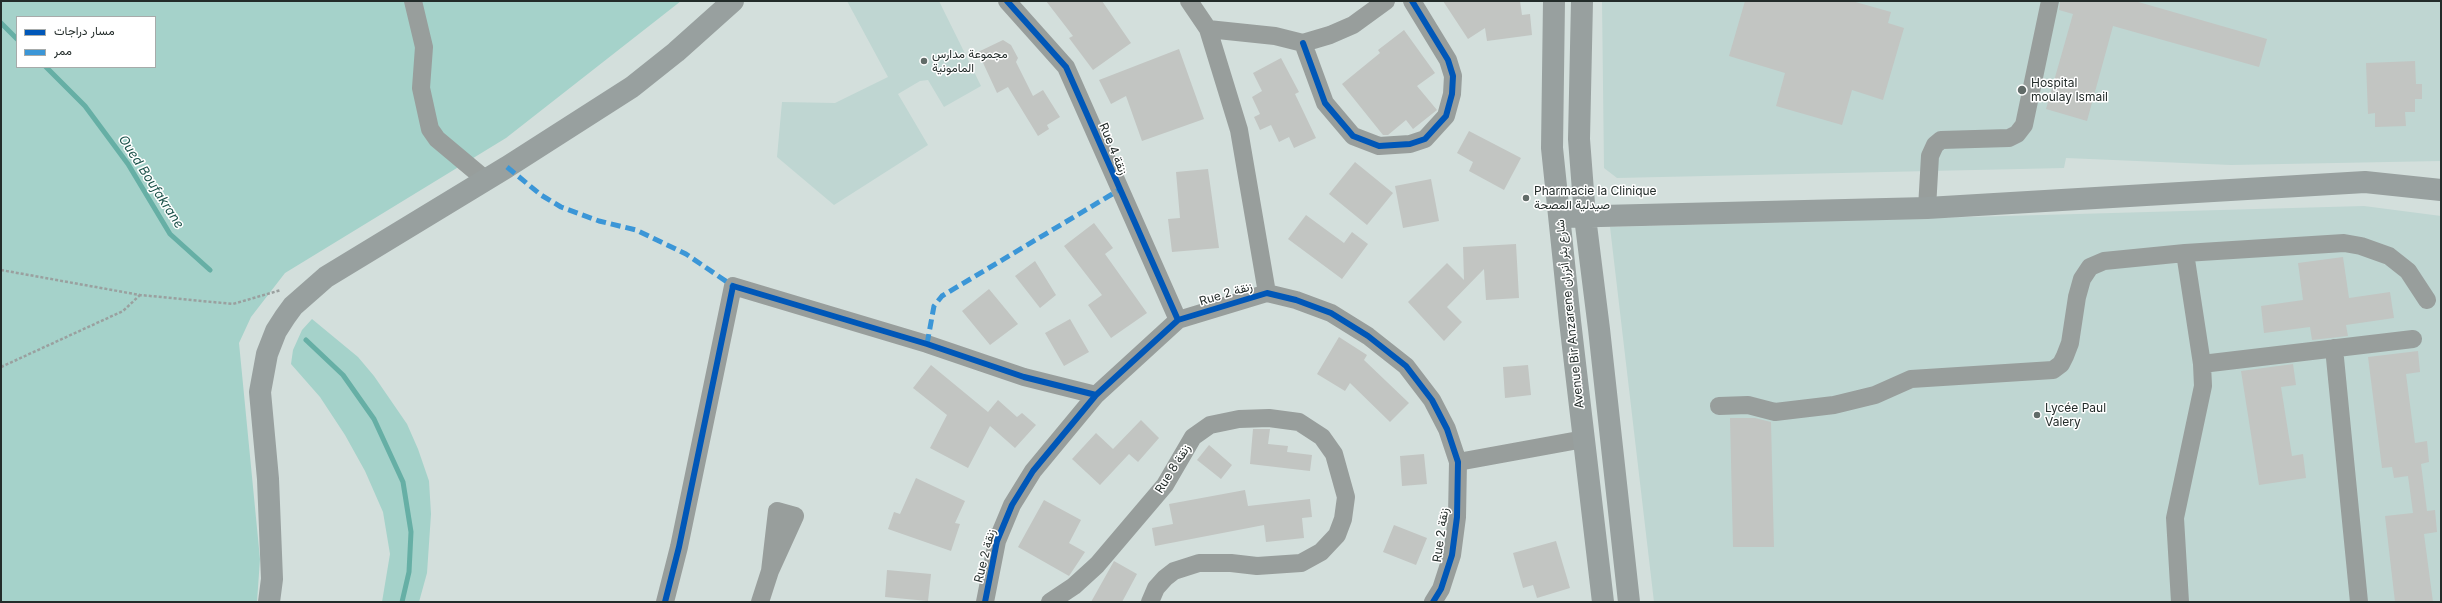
<!DOCTYPE html>
<meta charset="utf-8">
<style>
body{margin:0}
#map{position:relative;width:2442px;height:603px;overflow:hidden;background:#d3dfdc;font-family:Inter,Vazirmatn,sans-serif}
canvas{display:block}
.frame{position:absolute;inset:0;border:2px solid #232c2a;pointer-events:none}
.legend{position:absolute;left:16px;top:16px;width:140px;height:52px;box-sizing:border-box;background:#fff;border:1px solid #a7abaa;margin:0;padding:5px 7px;list-style:none;font-size:12px;color:#232c2a}
.legend li{display:flex;align-items:center;gap:8px;height:20px}
.legend b{width:20px;border:1px solid #a7abaa}
</style>
<div id="map">
<canvas width="2442" height="603"></canvas>
<div class="frame"></div>
<ul class="legend">
<li><b style="height:5px;background:#0057b8"></b>مسار دراجات</li>
<li><b style="height:5px;background:#3b96d7"></b>ممر</li>
</ul>
</div>
<script>
const g = document.querySelector('canvas').getContext('2d');
g.lineJoin = 'round';
function fillPath(path, color) { g.fillStyle = color; g.fill(path, 'evenodd'); }
const poly = rows => new Path2D(rows.map(r => 'M' + r).join(''));
function strokePath(path, color, width, dash) { g.strokeStyle = color; g.lineWidth = width; g.lineCap = dash ? 'butt' : 'round'; g.setLineDash(dash || []); g.stroke(path); }
function write(font, color, halo, rows, align = 'center') {
  g.font = font + ' Inter,Vazirmatn,sans-serif'; g.lineWidth = 3; g.setLineDash([]); g.textBaseline = 'middle'; g.strokeStyle = halo; g.fillStyle = color; for (const [text, x, y, turn = 0] of rows) {
    g.save(); g.translate(x, y); g.rotate((+turn || 0) * Math.PI / 180); g.textAlign = isNaN(turn) ? turn : align; if (halo) g.strokeText(text, 0, 0); g.fillText(text, 0, 0); g.restore();
  }
}
fillPath(poly([
 [847,1,939,1,981,86,944,107,928,80,920,81,898,94,928,145,834,205,777,157,782,102,835,103,888,77],
 [1602,1,2441,1,2441,161,2231,165,2066,158,2064,168,1617,178,1604,168],
 [2364,206,2441,216,2441,602,1654,602,1610,227]
]), '#bfd6d2');
fillPath(poly([
 [1,1,681,1,506,138,285,273,251,317,239,343,260,559,257,602,1,602],
 [17,17,155,17,155,67,17,67],
 [312,319,358,357,374,376,407,424,418,449,429,481,431,514,427,573,419,602,382,602,390,554,383,512,365,471,345,435,320,397,291,364,293,350,302,330]
]), '#a5d2ca');
strokePath(poly([
 [1,23,17,39],
 [46,67,85,106,128,164,170,234,210,270],
 [306,340,343,375,374,419,403,482,411,532,409,572,402,602]
]), '#66afa5', 5);
fillPath(poly([
 [1046,1,1102,1,1131,43,1093,70,1069,38,1073,36],
 [1443,1,1520,1,1522,15,1530,14,1532,35,1487,41,1485,28,1468,39],
 [1745,1,1852,1,1891,12,1888,23,1904,28,1883,100,1852,90,1842,125,1776,106,1785,73,1729,56],
 [2060,1,2135,1,2267,39,2259,67,2113,26,2087,121,2046,109,2073,14,2059,10],
 [1404,30,1435,73,1417,86,1437,110,1413,129,1406,120,1388,135,1383,135,1342,84,1380,53,1378,50],
 [1003,40,1011,45,1018,58,1016,62,1033,96,1043,90,1060,117,1047,125,1049,129,1038,136,1008,87,997,93,978,52],
 [1179,49,1204,119,1142,141,1126,96,1111,104,1099,80],
 [1281,58,1299,92,1295,94,1316,138,1294,148,1289,137,1279,142,1271,125,1260,130,1254,117,1260,114,1252,97,1262,91,1253,73],
 [2415,61,2416,84,2422,84,2422,99,2415,99,2415,112,2405,112,2406,126,2375,127,2375,113,2368,114,2366,63],
 [1469,131,1521,158,1504,190,1469,171,1473,162,1457,153],
 [1355,162,1393,193,1367,225,1329,194],
 [1208,169,1219,248,1172,252,1168,219,1180,218,1176,172],
 [1431,179,1439,221,1403,228,1395,186],
 [1306,215,1344,243,1352,232,1368,244,1342,279,1288,239],
 [1094,223,1113,248,1105,254,1147,313,1111,338,1088,305,1102,295,1064,246],
 [1516,244,1519,298,1486,300,1484,269,1447,307,1462,322,1444,341,1408,302,1447,263,1464,280,1463,247],
 [2343,257,2349,298,2390,292,2394,318,2346,325,2348,336,2312,340,2310,327,2264,333,2261,306,2303,300,2298,263],
 [1035,261,1056,295,1040,308,1015,276],
 [989,289,1018,324,990,345,962,311],
 [1070,319,1089,352,1064,366,1045,333],
 [1339,337,1367,355,1364,360,1409,403,1390,422,1350,383,1345,391,1317,374],
 [2418,351,2420,372,2406,374,2415,443,2427,441,2429,462,2421,464,2427,511,2435,510,2437,532,2424,534,2433,602,2395,602,2385,516,2413,513,2408,476,2394,478,2392,467,2382,468,2368,357],
 [2293,364,2296,385,2281,387,2292,456,2303,454,2306,478,2259,485,2241,371],
 [931,365,988,412,998,400,1017,417,1022,413,1036,425,1015,448,990,426,968,468,930,448,947,415,913,388],
 [1528,365,1531,395,1505,398,1503,367],
 [1730,418,1755,418,1771,422,1774,547,1733,547],
 [1141,420,1159,438,1138,462,1129,454,1100,485,1072,459,1096,433,1113,449],
 [1253,429,1270,429,1268,444,1288,446,1287,452,1312,455,1310,471,1250,464],
 [1209,445,1232,465,1221,479,1197,460],
 [1424,454,1427,484,1402,486,1400,456],
 [916,478,965,501,955,523,960,524,951,551,888,529,894,512,900,514],
 [1245,490,1248,506,1310,499,1312,517,1302,518,1304,538,1266,542,1264,525,1155,546,1152,528,1173,524,1169,504],
 [1044,500,1081,520,1069,543,1085,552,1069,576,1018,547],
 [1394,525,1427,538,1416,565,1383,552],
 [1556,541,1570,588,1537,598,1533,585,1523,588,1513,553],
 [1114,561,1137,574,1122,602,1091,602],
 [887,570,931,574,928,601,885,597]
]), '#c2c5c2');
strokePath(poly([
 [1,270,140,295,233,304,281,290],
 [1,367,123,311,140,295]
]), '#9aa09f', 2.5, [3, 2]);
strokePath(poly([
 [413,1,424,47,421,88,430,129,437,139,486,180],
 [1007,1,1066,67,1178,320],
 [1189,1,1208,29,1239,130,1267,293],
 [1208,29,1275,36,1303,43,1330,35,1353,25,1386,1],
 [1303,43,1325,103,1353,136,1379,146,1410,144,1425,139,1446,116,1452,94,1453,76,1448,60,1412,1],
 [1927,208,1930,156,1935,145,1941,140,2009,138,2017,134,2024,125,2050,1],
 [2185,253,2344,243,2361,246,2389,256,2408,271,2427,300],
 [2334,348,2359,602],
 [2202,364,2413,339],
 [1719,406,1748,405,1775,412,1834,405,1875,395,1911,379,2053,370,2061,364,2065,356,2070,343,2077,297,2082,279,2090,267,2104,261,2185,253,2202,364,2203,386,2175,518,2180,602],
 [1458,462,1584,439],
 [665,602,679,547,733,286,927,344,1024,377,1096,395],
 [760,602,770,571,795,516,777,511,770,571],
 [985,602,997,541,1012,505,1033,471,1096,395,1178,320,1267,293,1296,300,1331,313,1368,336,1406,366,1432,400,1447,429,1458,462,1457,517,1452,555,1441,589,1433,602],
 [1050,602,1074,586,1097,565,1165,485,1193,437,1210,425,1239,419,1269,418,1299,422,1322,437,1334,454,1346,497,1343,519,1337,535,1321,552,1301,563,1257,566,1231,563,1199,563,1174,571,1165,578,1156,588,1150,602]
]), '#989e9c', 18);
strokePath(poly([
 [1554,1,1552,148,1570,321,1603,602],
 [1582,1,1579,139,1585,217,1599,329,1629,602],
 [1560,217,1927,208,2365,182,2441,190],
 [269,602,272,579,268,479,260,392,267,354,276,331,285,317,293,306,326,277,507,167,632,87,676,52,733,1]
]), '#98a09f', 22);
strokePath(poly([
 [507,167,541,195,561,207,599,221,636,230,686,254,733,286],
 [927,344,934,306,942,296,1119,190]
]), '#3b96d7', 5, [10, 5]);
strokePath(poly([
 [1007,1,1066,67,1178,320],
 [1303,43,1325,103,1353,136,1379,146,1410,144,1425,139,1446,116,1452,94,1453,76,1448,60,1412,1],
 [665,602,679,547,733,286,927,344,1024,377,1096,395],
 [985,602,997,541,1012,505,1033,471,1096,395,1178,320,1267,293,1296,300,1331,313,1368,336,1406,366,1432,400,1447,429,1458,462,1457,517,1452,555,1441,589,1433,602]
]), '#0057b8', 6);
for (const [x, y, r, color] of [
 [924,61,4,"#616b68"],
 [2022,90,5,"#616b68"],
 [1526,198,4,"#616b68"],
 [2037,415,4,"#616b68"]
]) { const dot = new Path2D(); dot.arc(x, y, r, 0, 2 * Math.PI); g.fillStyle = color; g.fill(dot); strokePath(dot, '#fff', 1.5); }
write('12px', '#232c2a', '#fff', [
 ["مجموعة مدارس",932,54],
 ["المامونية",932,68],
 ["Hospital",2031,83],
 ["moulay Ismail",2031,97],
 ["Pharmacie la Clinique",1534,191],
 ["صيدلية المصحة",1534,205],
 ["Lycée Paul",2045,408],
 ["Valery",2045,422]
], 'left');
write('12px', '#232c2a', '#fff', [
 ["Rue 4 زنقة",1113,149,67],
 ["Rue 2 زنقة",1226,294,-17],
 ["Avenue Bir Anzarene شارع بئر أنزران",1570,314,-96],
 ["Rue 8 زنقة",1173,469,-58],
 ["Rue 2 زنقة",1441,535,-82],
 ["Rue 2 زنقة",985,556,-76]
]);
write('italic 13px', '#1a5149', '#fff', [
 ["Oued Boufakrane",151,182,57]
]);
</script>
